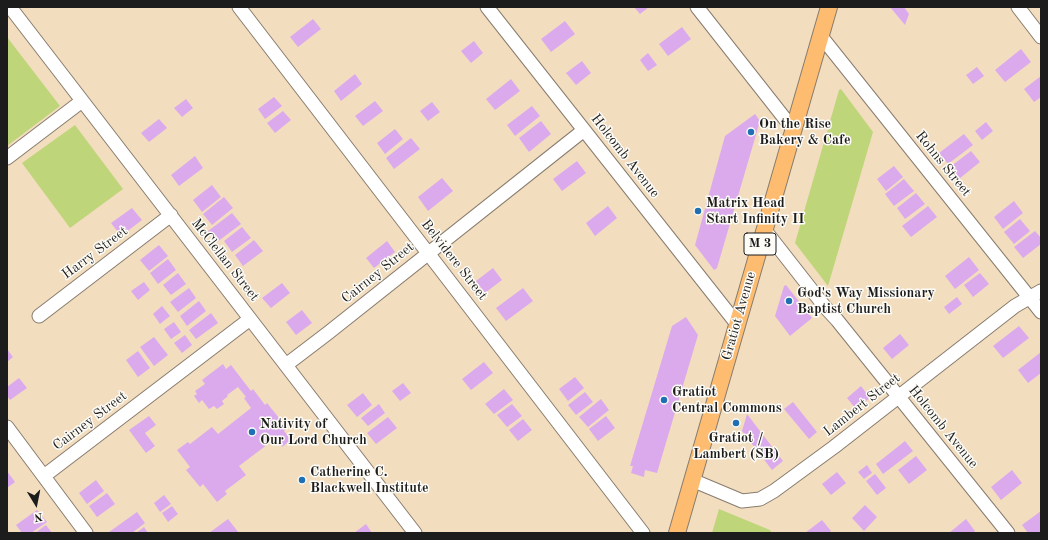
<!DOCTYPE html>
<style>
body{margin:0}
#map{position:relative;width:1048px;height:540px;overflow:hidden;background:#f3ddbf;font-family:"Old Standard TT",serif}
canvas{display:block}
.frame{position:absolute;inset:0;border:8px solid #1c1c1c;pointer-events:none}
.north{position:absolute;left:16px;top:484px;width:40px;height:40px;-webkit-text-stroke:3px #fdfcf7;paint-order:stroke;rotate:170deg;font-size:11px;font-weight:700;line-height:16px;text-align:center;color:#1c1c1c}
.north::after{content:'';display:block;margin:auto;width:14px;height:18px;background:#1c1c1c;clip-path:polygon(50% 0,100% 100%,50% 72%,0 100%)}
</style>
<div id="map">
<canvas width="1048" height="540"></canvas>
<div class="frame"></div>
<div class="north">N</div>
</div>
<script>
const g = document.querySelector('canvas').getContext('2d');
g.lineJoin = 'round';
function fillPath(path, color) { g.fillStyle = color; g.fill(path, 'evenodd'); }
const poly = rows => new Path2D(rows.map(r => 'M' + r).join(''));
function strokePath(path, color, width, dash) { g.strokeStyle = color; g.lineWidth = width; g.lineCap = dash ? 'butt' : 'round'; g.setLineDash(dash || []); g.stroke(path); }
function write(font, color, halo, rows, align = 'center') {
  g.font = font + ' "Old Standard TT",serif'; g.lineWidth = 3; g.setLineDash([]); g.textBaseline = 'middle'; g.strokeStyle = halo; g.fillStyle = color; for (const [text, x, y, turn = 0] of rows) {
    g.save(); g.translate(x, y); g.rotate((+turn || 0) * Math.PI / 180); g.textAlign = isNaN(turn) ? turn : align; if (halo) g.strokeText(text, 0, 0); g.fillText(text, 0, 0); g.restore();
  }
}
fillPath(poly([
 [7,37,60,106,7,146],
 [841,89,873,132,828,286,795,243,839,90],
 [75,125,123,189,70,228,22,163],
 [719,509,770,530,772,533,712,533]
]), '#bfd579');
fillPath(poly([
 [634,7,649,7,640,14],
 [890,7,904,7,909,14,905,25],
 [313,19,321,29,298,47,290,37],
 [565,21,575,34,551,52,541,39],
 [682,27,691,39,668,56,659,44],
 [474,41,483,53,471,63,461,51],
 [1021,49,1031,62,1005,82,995,70],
 [648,53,657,65,648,71,640,60],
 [582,61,591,73,576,85,566,73],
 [977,67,984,76,973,84,966,75],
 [355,74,362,84,341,101,334,91],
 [1041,76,1041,97,1034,102,1024,89],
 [511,79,520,91,495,110,486,99],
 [274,97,282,106,265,119,258,109],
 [186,99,193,108,182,117,174,108],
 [375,101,383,111,363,126,355,116],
 [432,102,440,112,428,121,420,111],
 [532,106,540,116,515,136,507,125],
 [283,111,291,120,275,133,267,123],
 [755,114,760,121,717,268,714,270,695,245,725,136],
 [159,119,167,128,149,142,141,133],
 [541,121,551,134,529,152,519,138],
 [986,122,993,131,982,140,975,131],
 [395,129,403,139,385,154,377,143],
 [964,134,973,145,948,164,939,153],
 [411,138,420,149,394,169,386,158],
 [971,151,980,162,959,179,950,167],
 [195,156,203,168,179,186,171,175],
 [577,161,586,173,562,191,553,179],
 [894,166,903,177,886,191,877,179],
 [442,178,453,191,428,211,418,197],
 [904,179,914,191,894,206,885,194],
 [212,185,221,197,202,212,193,200],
 [916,193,925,204,905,219,897,208],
 [224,197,233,208,212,225,203,214],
 [1014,201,1023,213,1003,229,994,217],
 [608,206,617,218,595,236,586,223],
 [928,206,937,217,911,237,902,226],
 [132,208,142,220,121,236,111,223],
 [232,213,241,224,217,242,208,231],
 [1020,219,1030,231,1014,244,1004,232],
 [242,227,251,238,232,252,224,241],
 [1035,231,1041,238,1041,244,1023,258,1014,247],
 [254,240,263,251,243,266,235,255],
 [387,241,395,252,374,268,366,258],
 [159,245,168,256,149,271,140,260],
 [969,257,979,270,955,289,945,276],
 [168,259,176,270,158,284,150,273],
 [493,268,502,280,485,293,476,281],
 [178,273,186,284,171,295,163,285],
 [980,273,989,284,973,297,964,285],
 [144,282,150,290,138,300,131,291],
 [282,283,290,293,271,308,262,298],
 [786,285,812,318,790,336,775,316,784,286],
 [189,288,196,298,178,312,170,302],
 [523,288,533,301,506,321,496,308],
 [957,297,962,304,949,314,944,307],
 [199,301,206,311,187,326,180,316],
 [162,306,170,316,160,324,153,314],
 [302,310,312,323,296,335,286,322],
 [211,313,218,323,196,339,189,330],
 [686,317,698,335,657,473,645,470,644,477,631,473,633,466,630,466,672,326],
 [174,322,181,332,171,339,164,329],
 [1019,326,1029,338,1003,358,993,346],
 [900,334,909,345,892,359,883,348],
 [185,335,192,345,182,353,174,343],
 [154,337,168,355,154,366,140,347],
 [7,349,13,357,7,362],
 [138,351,150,368,138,377,126,360],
 [1041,352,1041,373,1028,383,1018,370],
 [484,362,493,373,471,390,462,379],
 [223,364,226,369,231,365,251,391,253,389,265,405,267,403,287,428,284,431,291,440,282,447,276,438,239,466,246,475,225,491,227,494,217,502,203,484,200,487,186,470,190,467,177,450,188,442,190,444,212,427,218,434,251,408,244,398,246,397,238,387,227,395,228,396,222,401,224,404,217,409,214,406,209,409,202,400,199,403,194,396,197,394,195,391,205,384,202,380],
 [575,377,584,388,568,401,559,389],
 [19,378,27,388,10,400,7,396,7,387],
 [403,383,411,393,400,401,392,391],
 [861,386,870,398,856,409,847,398],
 [504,389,513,400,494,414,485,404],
 [585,392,593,402,576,415,568,405],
 [363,393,372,405,357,417,347,405],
 [601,399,609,410,588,427,579,417],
 [793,402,817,432,809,439,784,409],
 [379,404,385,413,368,426,361,418],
 [512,404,522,416,507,427,497,415],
 [747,414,783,461,772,470,742,431],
 [149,416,156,425,145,433,155,446,146,453,129,430],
 [606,416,615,428,598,441,589,429],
 [388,417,397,428,376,444,367,433],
 [523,419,532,430,518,441,509,430],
 [905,441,913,451,883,474,876,464],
 [916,456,927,470,909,484,898,470],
 [867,465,872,473,864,479,858,472],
 [1012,470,1022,483,1001,500,991,487],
 [7,471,15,482,7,488],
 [837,472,846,483,831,495,822,484],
 [875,474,886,488,877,495,866,481],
 [96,480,104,491,87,504,79,493],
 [107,493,115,504,97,517,89,506],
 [164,495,171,504,160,512,154,503],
 [865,505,877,517,864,531,852,518],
 [172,506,178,514,168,522,162,513],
 [37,510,47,522,31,533,22,533,16,525],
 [1041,511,1041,532,1028,533,1022,525],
 [137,512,145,523,132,533,110,533,109,532],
 [228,519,239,533,209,533],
 [966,519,975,531,973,533,949,533],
 [822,520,831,531,828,533,805,533],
 [366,524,372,533,354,533],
 [46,525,52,533,35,533],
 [144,527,148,533,136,533]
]), '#dbaaed');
const minor = poly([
 [10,7,415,533],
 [239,7,643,533],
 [487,7,737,324],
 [697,7,793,129],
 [1018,7,1041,37],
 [820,35,1041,312],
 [7,158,82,101],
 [764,229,825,307,837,320,1008,533],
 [39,316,171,215],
 [286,365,328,333,584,130],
 [7,427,86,533],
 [44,476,250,319],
 [692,480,742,501,760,499,774,491,834,447,1015,306,1041,291]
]);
const major = poly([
 [677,533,829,7]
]);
strokePath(minor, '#887c6e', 15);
strokePath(major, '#887c6e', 18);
strokePath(minor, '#fff', 13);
strokePath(major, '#fdbc70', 16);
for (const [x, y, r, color] of [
 [751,132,4,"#1f6fb2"],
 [698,211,4,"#1f6fb2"],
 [789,301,4,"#1f6fb2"],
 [664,400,4,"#1f6fb2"],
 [736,423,4,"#1f6fb2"],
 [252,432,4,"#1f6fb2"],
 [302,480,4,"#1f6fb2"]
]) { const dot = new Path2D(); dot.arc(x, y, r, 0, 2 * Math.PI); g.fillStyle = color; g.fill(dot); strokePath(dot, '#fdfcf7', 1.5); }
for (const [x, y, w] of [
 [760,244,32]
]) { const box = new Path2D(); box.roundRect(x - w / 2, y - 11, w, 22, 3); g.fillStyle = '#fdfcf7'; g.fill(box); strokePath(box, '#1c1c1c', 1); }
write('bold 13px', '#1c1c1c', null, [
 ["M 3",760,244]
]);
write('bold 14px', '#1c1c1c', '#fdfcf7', [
 ["On the Rise",759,124],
 ["Bakery & Cafe",759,140],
 ["Matrix Head",706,203],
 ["Start Infinity II",706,219],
 ["God's Way Missionary",797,293],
 ["Baptist Church",797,309],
 ["Gratiot",672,392],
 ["Central Commons",672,408],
 ["Nativity of",260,424],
 ["Our Lord Church",260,440],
 ["Gratiot /",736,438,"center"],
 ["Lambert (SB)",736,454,"center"],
 ["Catherine C.",310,472],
 ["Blackwell Institute",310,488]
], 'left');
write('14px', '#1c1c1c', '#fdfcf7', [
 ["Holcomb Avenue",625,156,52],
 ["Rohns Street",943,164,51],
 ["Harry Street",95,253,-37],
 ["McClellan Street",225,260,52],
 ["Belvidere Street",454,260,52],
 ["Cairney Street",378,273,-39],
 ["Gratiot Avenue",739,316,-74],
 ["Lambert Street",862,405,-38],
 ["Cairney Street",90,421,-37],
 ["Holcomb Avenue",943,427,51]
]);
</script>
